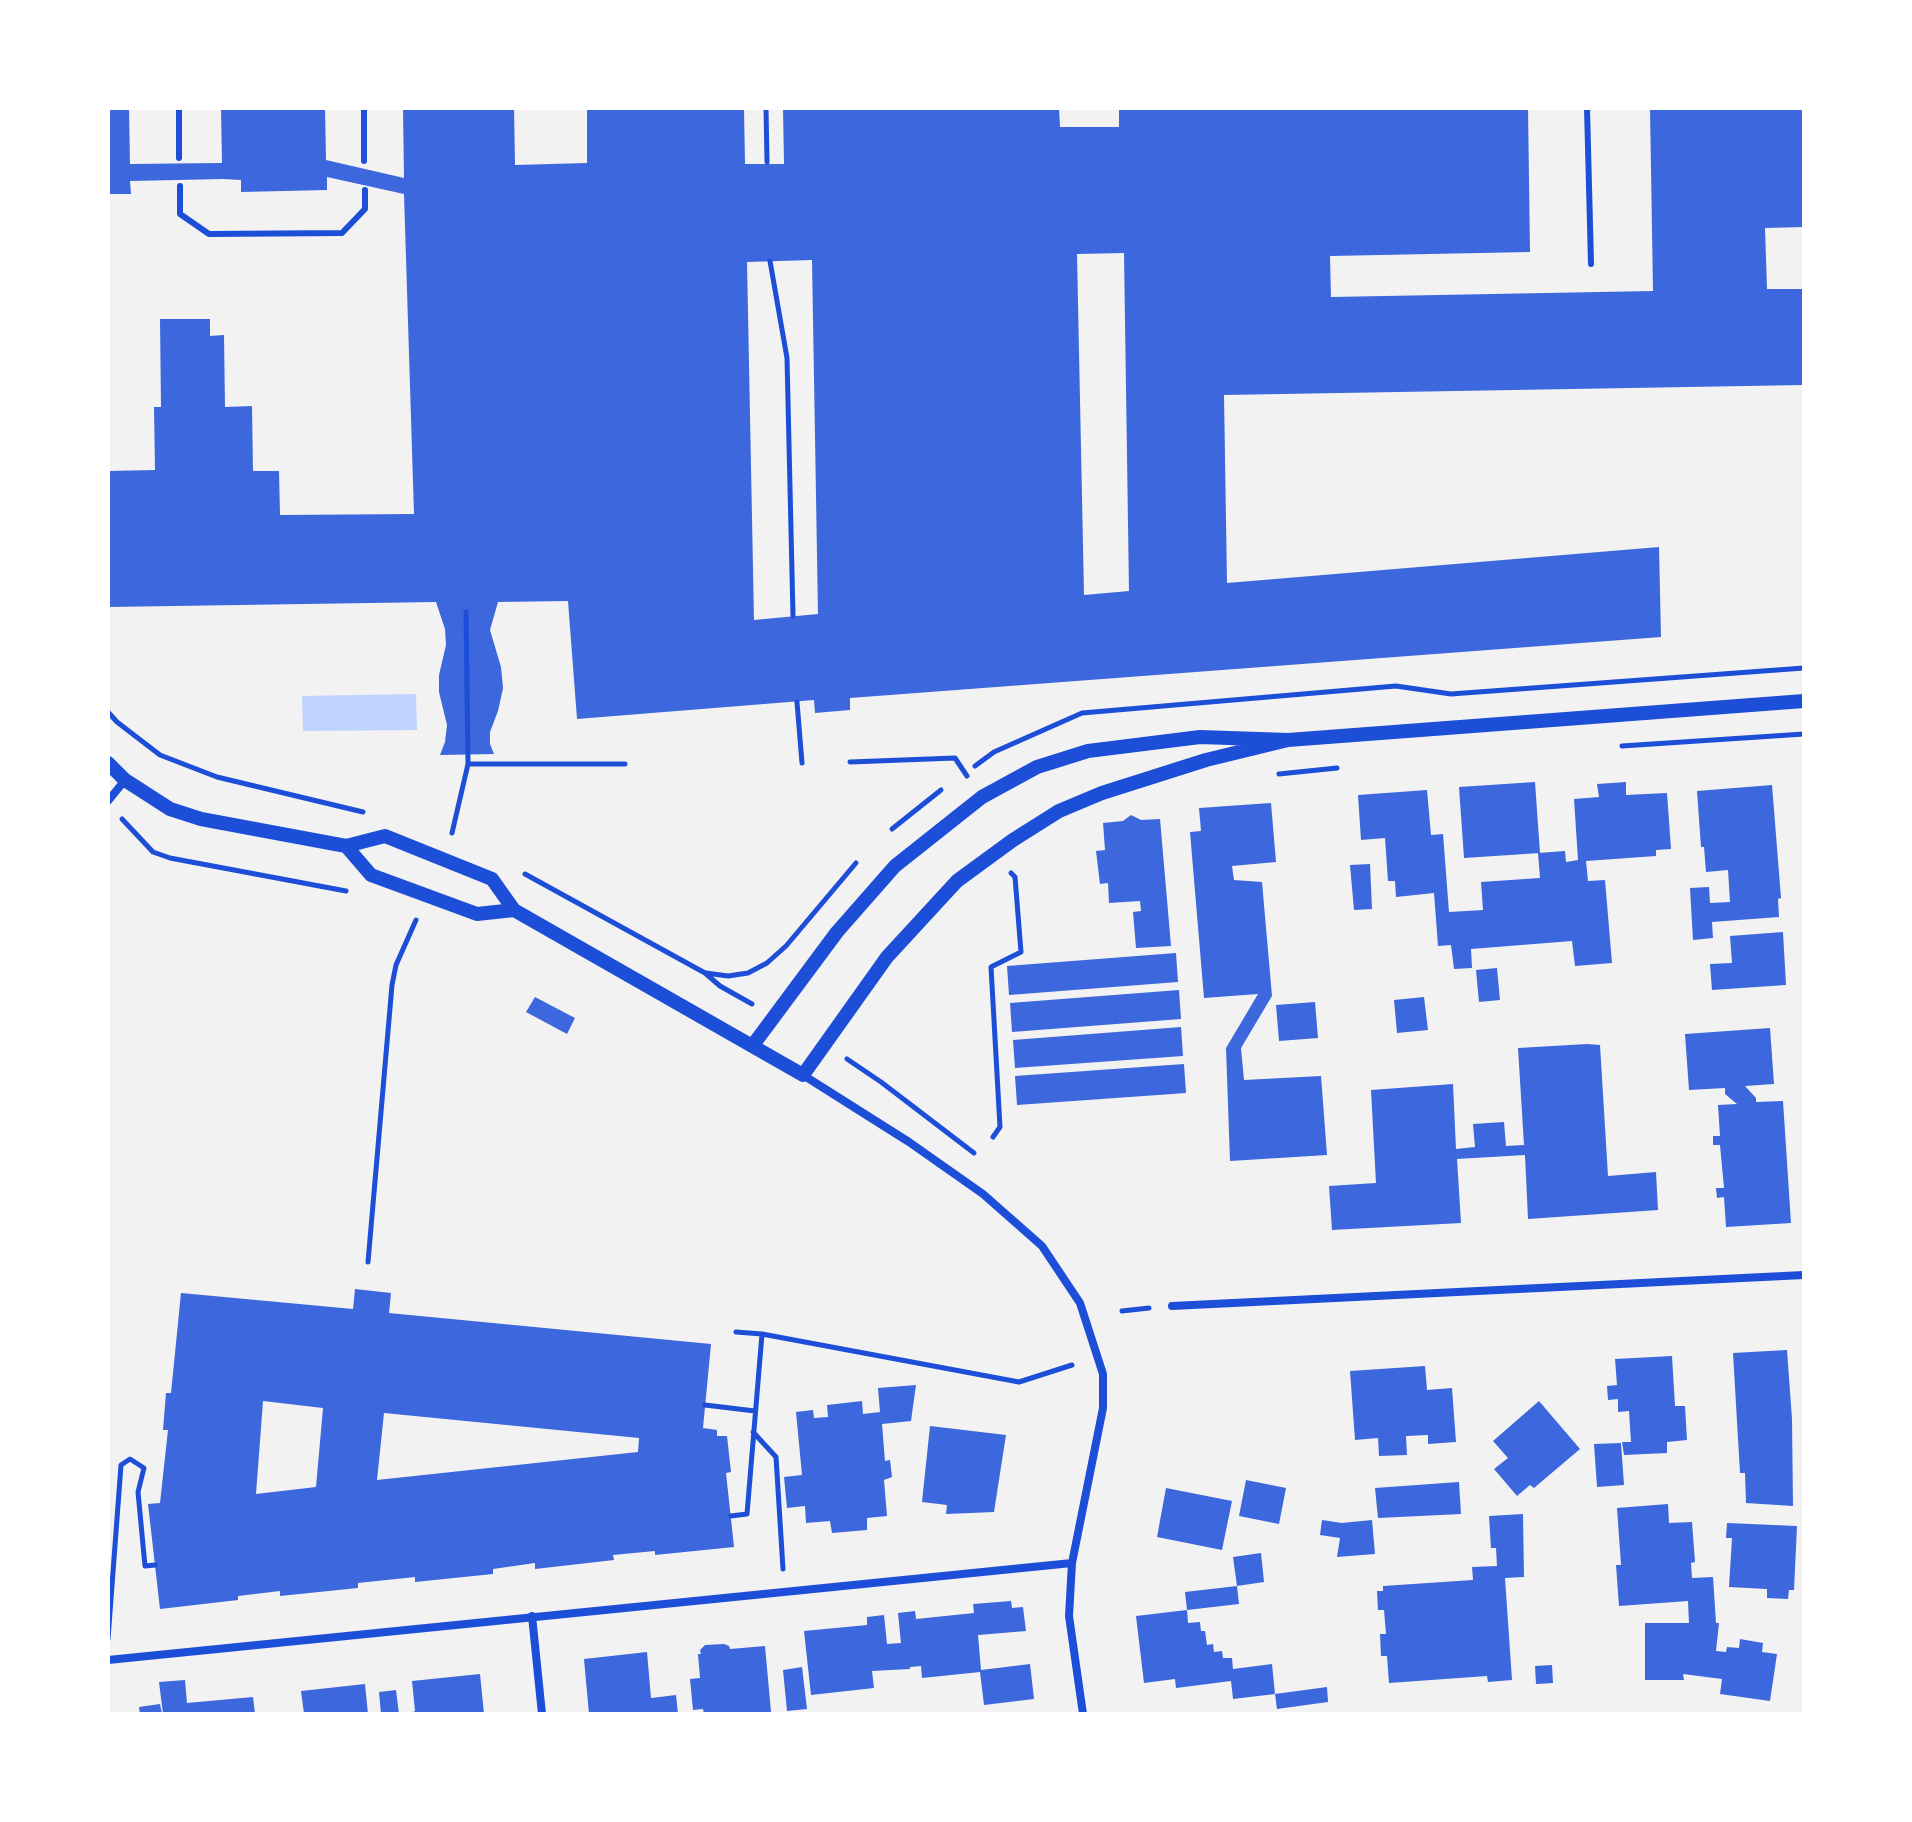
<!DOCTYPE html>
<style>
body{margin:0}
#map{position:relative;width:1912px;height:1822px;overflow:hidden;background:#f2f2f2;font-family:Inter,sans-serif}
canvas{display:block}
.frame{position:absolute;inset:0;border:110px solid #fff;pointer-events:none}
</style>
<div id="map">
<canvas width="1912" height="1822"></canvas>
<div class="frame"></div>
</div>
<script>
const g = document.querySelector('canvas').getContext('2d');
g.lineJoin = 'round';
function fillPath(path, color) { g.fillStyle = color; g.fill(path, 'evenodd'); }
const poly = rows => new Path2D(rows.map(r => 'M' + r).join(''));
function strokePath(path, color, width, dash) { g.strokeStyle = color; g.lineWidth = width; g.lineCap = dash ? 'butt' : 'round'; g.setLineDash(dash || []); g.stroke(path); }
fillPath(poly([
 [416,694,417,730,303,731,302,696]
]), '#bfd3fe');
fillPath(poly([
 [108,108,129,108,130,164,222,163,221,108,325,108,326,160,404,178,403,108,514,108,515,165,587,163,587,108,744,108,745,164,784,164,783,108,1059,108,1060,127,1119,127,1119,108,1528,108,1530,252,1330,256,1331,297,1653,291,1650,108,1804,108,1804,227,1765,228,1767,289,1804,289,1804,385,1224,395,1227,583,1659,547,1661,637,850,698,850,710,815,713,814,700,577,719,568,601,498,602,490,630,501,667,503,688,498,711,490,732,490,744,494,754,440,755,445,742,447,725,439,692,439,675,446,645,445,629,436,602,108,607,108,471,155,470,154,407,161,407,160,319,210,319,210,336,224,335,225,407,252,406,253,471,279,471,280,515,414,514,404,194,327,177,327,190,241,192,241,180,223,179,130,181,131,194,108,194],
 [1124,253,1129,591,1084,595,1077,254],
 [812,260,818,614,754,620,747,262],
 [1535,782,1540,853,1464,858,1459,787],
 [1626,782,1626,795,1667,793,1671,849,1656,850,1656,856,1586,861,1588,881,1605,880,1612,963,1575,966,1572,941,1471,949,1472,968,1454,969,1451,945,1438,946,1434,893,1396,897,1395,881,1388,881,1385,838,1361,840,1358,795,1427,790,1431,835,1443,834,1449,912,1483,910,1481,882,1540,878,1538,853,1565,851,1566,862,1578,860,1574,799,1599,797,1597,784],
 [1772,785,1781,898,1778,899,1779,917,1712,922,1713,938,1693,940,1690,888,1709,887,1710,903,1730,902,1728,870,1706,872,1704,847,1701,847,1697,791],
 [1271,803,1276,862,1232,866,1234,880,1262,882,1272,996,1241,1048,1244,1080,1321,1076,1327,1155,1230,1161,1226,1048,1258,994,1204,998,1190,832,1201,831,1199,808],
 [1131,815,1141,820,1160,819,1171,946,1136,948,1133,912,1141,911,1140,901,1109,903,1108,883,1100,884,1096,851,1105,850,1103,823,1123,821],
 [1370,864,1372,909,1354,910,1350,865],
 [1783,932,1786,985,1712,990,1710,964,1732,963,1730,936],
 [1176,953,1178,982,1009,995,1007,966],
 [1497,968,1500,1000,1479,1002,1476,970],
 [1179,990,1181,1019,1012,1032,1010,1003],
 [535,997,575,1018,567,1034,526,1012],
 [1424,997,1428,1030,1397,1033,1394,1000],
 [1315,1002,1318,1038,1279,1041,1276,1005],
 [1181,1027,1183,1056,1015,1068,1013,1040],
 [1770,1028,1774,1084,1745,1086,1756,1098,1756,1102,1783,1101,1791,1223,1726,1227,1724,1197,1717,1198,1716,1188,1724,1188,1720,1145,1713,1145,1713,1136,1720,1136,1718,1105,1737,1104,1725,1094,1725,1088,1689,1090,1685,1034],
 [1587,1044,1600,1045,1608,1176,1656,1172,1658,1210,1528,1219,1525,1155,1457,1159,1461,1223,1332,1230,1329,1186,1376,1183,1371,1090,1453,1084,1456,1149,1475,1147,1473,1124,1504,1122,1506,1146,1524,1145,1518,1048],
 [1184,1064,1186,1093,1017,1105,1015,1076],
 [355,1289,391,1293,389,1313,711,1344,703,1428,717,1430,717,1436,727,1436,731,1472,726,1473,734,1547,655,1555,655,1551,613,1555,614,1560,535,1569,535,1563,493,1569,493,1574,415,1582,415,1577,358,1583,358,1588,280,1596,280,1591,238,1596,238,1600,160,1609,148,1504,160,1503,168,1430,163,1430,166,1393,171,1393,181,1293,353,1309],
 [263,1401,323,1408,316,1487,256,1494],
 [384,1413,639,1438,638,1452,377,1480],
 [1787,1350,1792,1419,1793,1506,1746,1503,1745,1473,1740,1473,1733,1353],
 [1672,1356,1675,1406,1685,1406,1687,1440,1667,1442,1667,1453,1624,1455,1622,1442,1631,1442,1629,1411,1618,1412,1618,1399,1608,1400,1607,1386,1617,1385,1615,1359],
 [1425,1366,1427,1390,1452,1388,1456,1442,1428,1444,1428,1435,1406,1436,1407,1455,1379,1456,1378,1438,1355,1440,1350,1371],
 [916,1385,911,1421,882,1424,885,1461,890,1460,892,1477,884,1480,887,1516,867,1518,867,1530,832,1533,830,1521,806,1523,805,1506,787,1508,784,1477,802,1475,796,1412,813,1410,814,1418,828,1417,827,1405,862,1401,863,1414,880,1412,878,1388],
 [1539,1401,1580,1449,1534,1488,1530,1485,1517,1496,1494,1469,1508,1458,1493,1441],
 [930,1426,1006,1435,994,1512,946,1514,947,1505,922,1502],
 [1621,1443,1624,1485,1597,1487,1594,1444],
 [1246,1480,1286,1488,1279,1524,1239,1516],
 [1459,1482,1461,1514,1378,1518,1375,1488],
 [1166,1488,1232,1501,1222,1550,1157,1537],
 [1668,1504,1669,1523,1692,1522,1695,1562,1691,1563,1692,1578,1713,1577,1716,1623,1719,1623,1716,1651,1726,1652,1727,1647,1739,1648,1740,1639,1763,1643,1762,1652,1777,1654,1770,1701,1720,1694,1722,1679,1683,1674,1684,1680,1645,1680,1645,1623,1689,1623,1688,1601,1619,1606,1616,1565,1621,1565,1617,1508],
 [1523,1514,1524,1577,1505,1578,1512,1680,1488,1682,1487,1676,1389,1683,1387,1656,1381,1656,1380,1634,1386,1634,1384,1610,1378,1610,1377,1591,1383,1591,1383,1586,1473,1580,1472,1567,1497,1566,1496,1548,1491,1548,1489,1516],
 [1322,1520,1342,1523,1372,1520,1375,1554,1337,1557,1340,1538,1320,1535],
 [1727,1523,1797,1526,1794,1590,1789,1590,1788,1599,1767,1598,1767,1589,1729,1587,1732,1538,1726,1538],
 [1261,1553,1264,1582,1237,1586,1233,1557],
 [1237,1586,1239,1604,1187,1610,1185,1592],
 [1011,1601,1012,1608,1023,1607,1026,1631,978,1635,981,1670,1030,1664,1034,1699,984,1705,980,1672,922,1678,921,1666,910,1667,910,1669,872,1671,874,1688,811,1695,804,1631,867,1625,867,1617,884,1615,887,1644,901,1643,898,1613,915,1611,916,1619,974,1613,973,1604],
 [1187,1610,1188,1623,1200,1622,1201,1631,1205,1631,1207,1645,1213,1644,1214,1652,1222,1651,1223,1658,1232,1658,1233,1669,1272,1664,1275,1694,1233,1699,1231,1681,1176,1688,1175,1679,1144,1683,1136,1616],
 [724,1644,729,1646,730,1649,765,1646,771,1712,704,1714,703,1709,693,1710,690,1679,700,1678,698,1654,701,1654,700,1650,705,1645],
 [647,1652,651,1698,676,1695,678,1714,589,1714,584,1659],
 [1552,1665,1553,1683,1536,1684,1535,1666],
 [802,1667,807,1709,787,1711,783,1670],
 [480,1674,484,1714,409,1714,415,1711,412,1681],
 [185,1680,187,1703,253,1697,255,1714,163,1714,159,1682],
 [365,1684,368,1714,304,1714,301,1691],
 [1327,1687,1328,1702,1277,1709,1275,1694],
 [396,1690,399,1714,381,1714,379,1692],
 [160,1704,162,1714,140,1714,139,1707]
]), '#3d67dc');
strokePath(poly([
 [766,108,767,162],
 [770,261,787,358,793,616],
 [797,702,802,763],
 [108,712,117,722,160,755,217,777,363,812],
 [1622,746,1804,734],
 [850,762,955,758,967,776],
 [468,764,625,764],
 [975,766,994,752,1082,713,1396,686,1451,694,1804,668],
 [1279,774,1337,768],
 [122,819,153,852,170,858,346,891],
 [892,829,941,790],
 [452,833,468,764,466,612],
 [525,874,705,973,720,986,752,1004],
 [706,973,728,976,748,973,767,963,786,946,856,863],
 [847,1059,881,1082,974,1153],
 [993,1137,1000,1127,991,967,1021,952,1015,877,1011,873],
 [368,1262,392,985,396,965,416,920],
 [1122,1311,1149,1308],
 [736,1332,762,1334],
 [705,1405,755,1411],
 [753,1432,776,1457,783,1569],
 [731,1516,747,1514,762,1334,1019,1382,1072,1365],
 [108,1639,121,1465,130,1459,144,1468,138,1492,145,1566,155,1565]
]), '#1d4ed8', 5);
strokePath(poly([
 [179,108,179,158],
 [364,108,364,161],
 [1587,108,1591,264],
 [180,186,180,214,209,234,342,233,365,209,365,190]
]), '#1d4ed8', 6);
strokePath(poly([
 [108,801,125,780],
 [803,1075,909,1142,983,1194,1042,1246,1080,1303,1103,1374,1103,1408,1072,1563,1069,1616,1083,1714],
 [1172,1306,1804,1275],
 [532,1616,542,1714],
 [108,1660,1072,1563]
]), '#1d4ed8', 8);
strokePath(poly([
 [108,763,125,780,170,809,201,819,346,846,385,836,492,879,514,910,803,1075,887,957,957,881,1013,840,1059,811,1102,793,1206,760,1288,740],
 [346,846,371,875,477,914,514,910],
 [753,1045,837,932,895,866,982,797,1037,767,1088,751,1200,737,1288,740,1804,701]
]), '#1d4ed8', 14);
</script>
